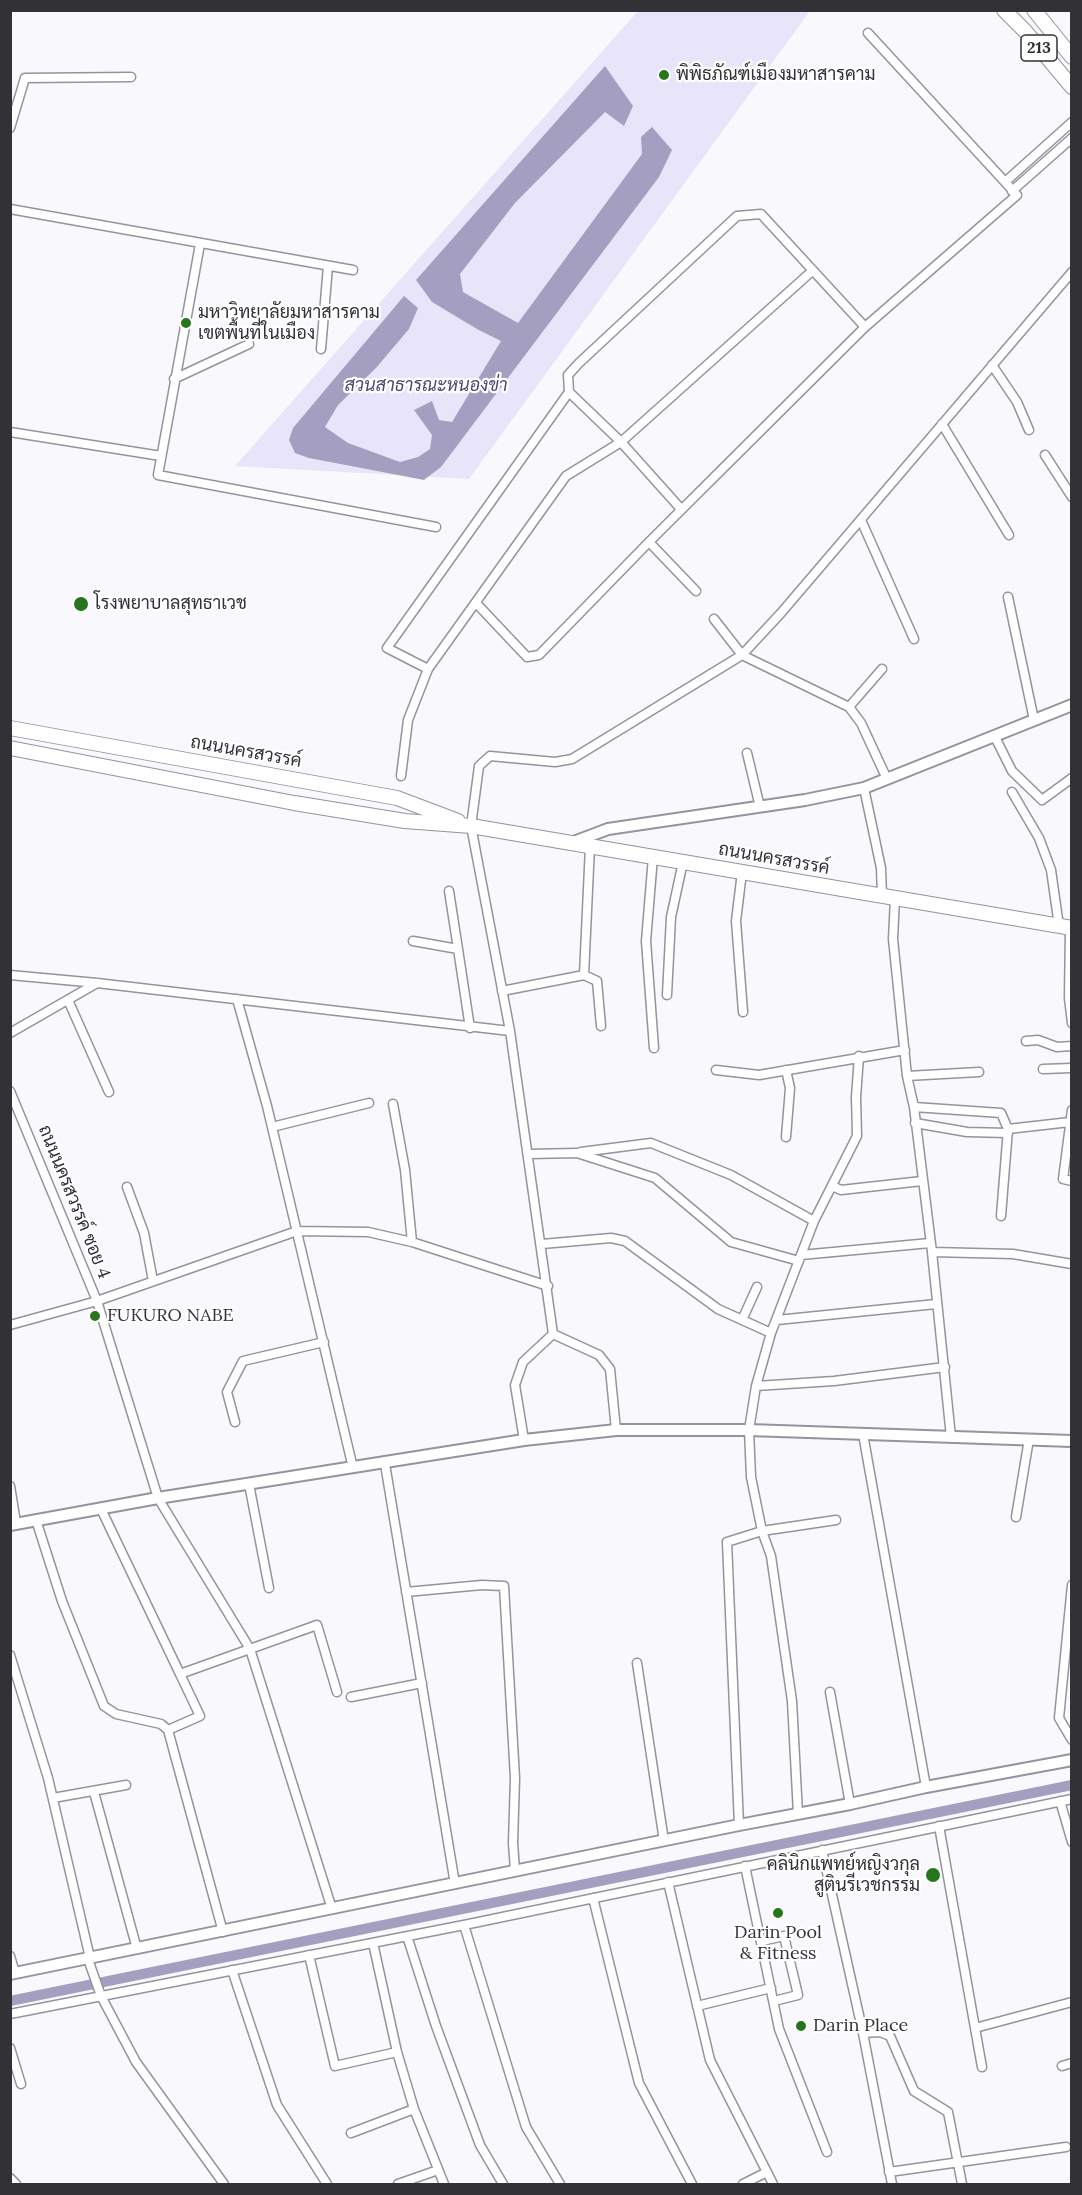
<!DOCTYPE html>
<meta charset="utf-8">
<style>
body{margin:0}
#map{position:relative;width:1082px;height:2195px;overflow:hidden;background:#f9f8fd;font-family:Lora,serif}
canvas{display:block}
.frame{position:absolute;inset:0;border:12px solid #323136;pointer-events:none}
</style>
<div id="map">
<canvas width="1082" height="2195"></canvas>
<div class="frame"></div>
</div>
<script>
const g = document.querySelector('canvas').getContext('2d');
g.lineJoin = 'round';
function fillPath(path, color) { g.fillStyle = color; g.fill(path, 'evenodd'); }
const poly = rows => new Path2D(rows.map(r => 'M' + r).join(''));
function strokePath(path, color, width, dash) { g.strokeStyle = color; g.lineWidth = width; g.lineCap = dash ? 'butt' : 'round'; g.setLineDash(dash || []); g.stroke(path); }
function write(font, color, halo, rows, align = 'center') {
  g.font = font + ' Lora,Sarabun,serif'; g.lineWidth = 4.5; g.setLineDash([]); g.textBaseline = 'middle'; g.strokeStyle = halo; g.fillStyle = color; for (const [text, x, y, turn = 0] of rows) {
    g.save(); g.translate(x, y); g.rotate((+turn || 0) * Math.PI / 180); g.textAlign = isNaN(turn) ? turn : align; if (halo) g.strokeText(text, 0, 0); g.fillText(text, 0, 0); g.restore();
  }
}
fillPath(poly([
 [638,11,810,11,469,479,235,466]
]), '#e8e5fa');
fillPath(poly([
 [605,66,633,106,624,126,605,112,515,203,460,274,463,292,518,323,642,154,641,137,652,127,672,150,659,177,441,467,424,480,309,458,295,453,289,440,293,428,404,296,418,308,409,329,376,368,338,405,325,427,348,443,400,462,418,457,430,449,432,435,414,410,432,401,439,420,452,422,501,341,477,329,432,302,416,280]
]), '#a49fc0');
strokePath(poly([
 [10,2001,1072,1785]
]), '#a49fc0', 10);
const minor = poly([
 [10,128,25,78,131,77],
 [1005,182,1072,122],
 [1012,191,1072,138],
 [10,209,353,270],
 [200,244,158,475,436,527],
 [321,349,328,266],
 [992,365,1017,402,1029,430],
 [174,379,249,344],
 [942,424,1009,535],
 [10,432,161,456],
 [1045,455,1072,497],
 [681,509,621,442,569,392,568,375,579,363,737,216,761,214,865,327],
 [861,520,914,639],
 [649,542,696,591],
 [1008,597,1034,720],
 [476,603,527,657,539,655,649,542,865,327,1017,195,868,33],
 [714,619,742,655,849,707,861,723,887,779],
 [428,669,387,648,569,392],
 [849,707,882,669],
 [995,737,1012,771,1042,800,1072,778],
 [747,753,760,807],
 [401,776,408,720,428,669,566,476,621,442,811,272],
 [864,788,881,868,882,896],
 [1012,792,1039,838,1051,870,1059,926],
 [590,846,584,975,597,981,601,1026],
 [653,857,646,941,654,1048],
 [742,872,736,921,743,1012],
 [449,891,458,949],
 [895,898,893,939,907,1076,914,1107,932,1252,951,1437],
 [1070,928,1069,998,1072,1023],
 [413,941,458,949,470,1028],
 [10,975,97,983,510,1031],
 [502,991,584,975],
 [667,995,671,917,683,862],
 [237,999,267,1106,353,1468],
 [68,1000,109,1092],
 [10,1033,97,983],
 [1026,1041,1038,1040,1057,1047,1072,1046],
 [1043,1069,1072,1068],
 [716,1070,759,1075,905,1050],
 [786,1070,790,1088,786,1137],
 [907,1076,979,1072],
 [10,1091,97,1301,158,1498,250,1649,332,1909],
 [393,1104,405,1170,412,1242],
 [914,1107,1001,1113,1008,1129,1070,1122],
 [1072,1110,1063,1179,1072,1181],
 [915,1123,967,1132,1008,1133],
 [272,1127,369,1103],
 [581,1152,651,1143,731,1175,814,1221],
 [529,1154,577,1153,655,1178,731,1242,799,1261],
 [832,1186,841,1190,922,1181],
 [127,1187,144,1233,153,1281],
 [1001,1216,1008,1129],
 [542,1244,611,1238,625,1241,718,1309,771,1333],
 [932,1252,1013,1254,1072,1264],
 [801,1255,930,1243],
 [742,1320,757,1287],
 [777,1320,936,1304],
 [10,1325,97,1301,297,1231,368,1232,412,1242,548,1286],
 [553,1334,510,1031,471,826,479,766,490,756,555,762,572,759,742,655,781,613,1072,272],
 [756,1386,834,1381,945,1367],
 [235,1422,227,1392,243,1361,324,1342],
 [863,1434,926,1787],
 [524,1440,515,1385,523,1362,553,1334,599,1355,610,1369,616,1430],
 [385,1464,455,1884],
 [249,1484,269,1588],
 [10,1486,16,1523],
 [101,1509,180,1674,317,1625,337,1692],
 [1016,1517,1029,1439],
 [36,1520,62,1601,104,1706,116,1714,161,1724,168,1730],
 [1072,1585,1059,1718,1072,1740],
 [406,1592,482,1585,504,1586,515,1778,513,1843,515,1870],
 [10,1655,48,1778,90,1958],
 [637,1663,664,1841],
 [180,1674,200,1716,168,1730,223,1932],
 [830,1692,850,1804],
 [351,1697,422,1683],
 [94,1792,137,1949],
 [53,1798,126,1785],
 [1060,1801,1072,1842],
 [798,1814,792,1701,771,1556,762,1531,751,1477,749,1430,756,1386,771,1333,814,1221,857,1136,856,1097,859,1056],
 [739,1825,727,1542,762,1531,836,1520],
 [939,1826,975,2028],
 [822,1850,863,2033,892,2184],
 [745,1866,779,2029,827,2152],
 [668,1882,710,2060,773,2184],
 [593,1898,639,2083,692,2184],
 [464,1925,526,2127,560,2184],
 [407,1936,436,2026,480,2145,503,2184],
 [762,1941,784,1936,798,1995,774,2001],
 [373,1943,397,2052,414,2109,444,2184],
 [309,1955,335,2066,397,2052],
 [10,1956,15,1973],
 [88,1959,101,1996,136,2062,224,2184],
 [232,1970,277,2105,327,2184],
 [697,2006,771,1988],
 [10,2014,464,1925,1072,1799],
 [863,2033,880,2032,890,2036,914,2091,948,2112,962,2184],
 [10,2048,21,2084],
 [1062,2066,1072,2063],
 [982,2067,975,2028,1072,2002],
 [351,2133,414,2109],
 [889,2172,1066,2147],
 [10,2178,16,2184],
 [398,2184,438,2170],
 [743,2184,765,2173]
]);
const tertiary = poly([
 [571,843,608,829,805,800,864,788,1072,705],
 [10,1525,158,1498,524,1440,616,1430,749,1430,1072,1441],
 [10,1974,739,1825,850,1804,926,1787,1072,1760]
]);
const primary = poly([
 [1004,10,1025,31,1072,87],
 [1034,10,1072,57],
 [10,728,397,798,458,821],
 [10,748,294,803,405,821,471,826,1072,928]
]);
strokePath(minor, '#94939e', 11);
strokePath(tertiary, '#94939e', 14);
strokePath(primary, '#94939e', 16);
strokePath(minor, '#fff', 8);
strokePath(tertiary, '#fff', 10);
strokePath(primary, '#fff', 14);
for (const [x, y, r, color] of [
 [664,75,6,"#27751d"],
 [186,323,6,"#27751d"],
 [81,604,8,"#27751d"],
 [95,1316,6,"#27751d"],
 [933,1875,8,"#27751d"],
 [778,1913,6,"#27751d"],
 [801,2026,6,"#27751d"]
]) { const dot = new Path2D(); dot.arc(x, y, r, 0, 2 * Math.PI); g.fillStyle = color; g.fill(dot); strokePath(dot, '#fff', 2); }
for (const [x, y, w] of [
 [1039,48,36]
]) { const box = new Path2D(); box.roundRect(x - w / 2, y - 13, w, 26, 4.5); g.fillStyle = '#fff'; g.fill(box); strokePath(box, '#323136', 1.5); }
write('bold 16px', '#323136', null, [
 ["213",1039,48]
]);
write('18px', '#323136', '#fff', [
 ["พิพิธภัณฑ์เมืองมหาสารคาม",676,75],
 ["มหาวิทยาลัยมหาสารคาม",198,313],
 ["เขตพื้นที่ในเมือง",198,334],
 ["โรงพยาบาลสุทธาเวช",94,604],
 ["FUKURO NABE",107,1316],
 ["คลินิกแพทย์หญิงวกุล",920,1865,"right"],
 ["สูตินรีเวชกรรม",920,1886,"right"],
 ["Darin Pool",778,1933,"center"],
 ["& Fitness",778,1954,"center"],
 ["Darin Place",813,2026]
], 'left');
write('italic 18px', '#4f4675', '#fff', [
 ["สวนสาธารณะหนองข่า",426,386]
]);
write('18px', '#323136', '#fff', [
 ["ถนนนครสวรรค์",246,752,10],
 ["ถนนนครสวรรค์",774,859,10],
 ["ถนนนครสวรรค์ ซอย 4",74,1202,68]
]);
</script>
